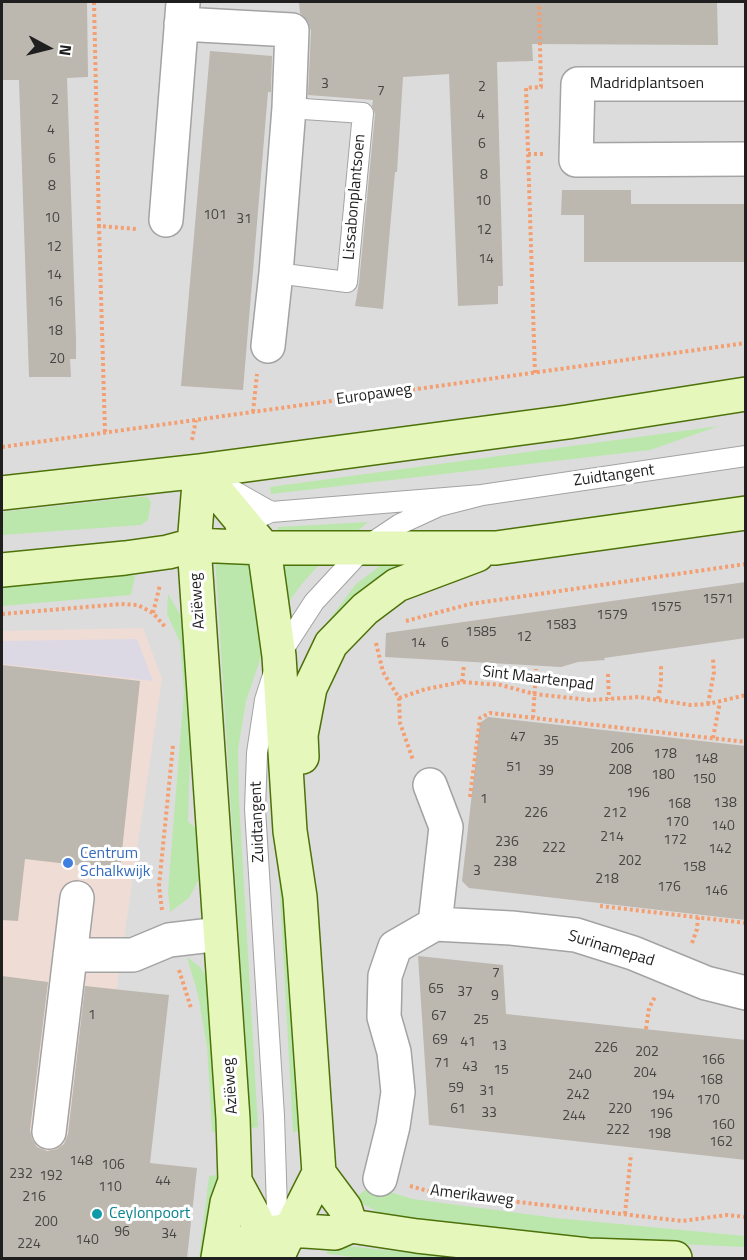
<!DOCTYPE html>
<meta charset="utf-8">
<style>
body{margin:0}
#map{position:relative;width:747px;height:1260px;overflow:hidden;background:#efeee5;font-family:"Titillium Web",sans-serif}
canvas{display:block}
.frame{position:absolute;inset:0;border:3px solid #1f1f1f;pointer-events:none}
.north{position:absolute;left:18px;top:18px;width:60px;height:60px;-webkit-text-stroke:4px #fff;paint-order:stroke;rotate:97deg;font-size:16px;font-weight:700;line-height:24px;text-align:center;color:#1f1f1f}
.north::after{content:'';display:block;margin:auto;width:21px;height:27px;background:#1f1f1f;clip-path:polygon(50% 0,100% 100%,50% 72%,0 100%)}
</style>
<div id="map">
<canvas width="747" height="1260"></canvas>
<div class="frame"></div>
<div class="north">N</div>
</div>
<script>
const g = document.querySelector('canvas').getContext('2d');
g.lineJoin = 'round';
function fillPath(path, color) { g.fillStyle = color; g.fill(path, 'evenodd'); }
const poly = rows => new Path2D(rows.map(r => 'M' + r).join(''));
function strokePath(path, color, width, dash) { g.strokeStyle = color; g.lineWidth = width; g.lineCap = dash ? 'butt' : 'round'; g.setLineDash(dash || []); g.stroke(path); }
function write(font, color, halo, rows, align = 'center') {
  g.font = font + ' "Titillium Web",sans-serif'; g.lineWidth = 6; g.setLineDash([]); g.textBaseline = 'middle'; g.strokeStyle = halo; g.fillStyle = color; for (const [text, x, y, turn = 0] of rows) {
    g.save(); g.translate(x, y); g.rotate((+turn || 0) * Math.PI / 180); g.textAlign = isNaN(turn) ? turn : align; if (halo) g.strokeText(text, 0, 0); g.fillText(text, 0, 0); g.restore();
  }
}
fillPath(poly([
 [2,2,745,2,745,1258,2,1258]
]), '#dddcdc');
fillPath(poly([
 [143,628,162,679,91,1164,2,1152,2,631]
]), '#efdcd5');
fillPath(poly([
 [719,426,650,450,271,494,270,487],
 [138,497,147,497,151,502,148,520,141,525,2,535,2,512],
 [368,522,347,540,277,538,278,527],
 [246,554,259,578,268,636,246,701,238,750,239,799,258,1127,251,1128,215,555],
 [439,555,290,693,314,640,356,584,393,556],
 [282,557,326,557,301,585,286,606],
 [124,573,135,576,131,595,2,606,2,581],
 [168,594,186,625,194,752,190,753,188,822,199,830,199,879,189,898,170,912,168,891,184,692,180,642,167,614],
 [281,804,301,1131,293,1132,275,805],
 [187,957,201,968,207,978,210,989,217,1131,212,1132,207,1047,198,995],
 [218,1175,207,1258,199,1258,209,1176],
 [370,1186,413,1199,556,1218,745,1236,745,1247,589,1240,387,1217,354,1199],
 [328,1244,460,1258,363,1258,327,1254]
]), '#bbe7ad');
fillPath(poly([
 [137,639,153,681,2,664,2,641]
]), '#dcd9e5');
fillPath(poly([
 [2,2,87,2,88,77,67,78,76,339,76,359,70,359,71,377,29,377,19,80,2,80],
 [299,2,717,2,718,45,532,44,533,61,497,62,503,286,498,286,498,304,458,306,449,74,403,77,397,172,395,172,383,309,355,306,359,283,375,114,372,106,373,100,308,95,311,31,308,21,300,13],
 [210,51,272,56,271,92,268,92,243,390,181,386],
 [562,190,631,190,631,204,746,204,746,262,584,262,584,215,561,215],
 [746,582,746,638,604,658,605,660,578,662,561,667,385,657,386,633],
 [2,665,140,681,120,870,25,859,18,921,2,920],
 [488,717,746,746,746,920,469,888,462,881,480,723],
 [418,956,503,965,506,1014,746,1040,746,1160,429,1125],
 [2,976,48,982,30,1130,32,1139,37,1147,47,1151,57,1149,64,1144,68,1134,85,986,169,995,150,1163,197,1168,187,1258,2,1258]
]), '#bcb7af');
const lane = poly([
 [276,273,347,282,363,113,289,108],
 [218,482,271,512],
 [236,527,271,512,482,495,746,456],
 [276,1242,277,1209,274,1116,255,809,257,753,265,700,279,656,314,602,364,548,400,524,439,506,482,495]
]);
const street = poly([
 [181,24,292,30,289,108,276,273,268,346],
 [746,84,578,84,576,160,746,159],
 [166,220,183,3],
 [430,785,446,827,435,924],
 [435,924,511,928,576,935,633,953,706,983,746,993],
 [70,955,133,955,169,940,220,934],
 [49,1132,77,898],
 [380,1179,393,1126,398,1092,394,1052,384,1017,385,976,395,947,435,924]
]);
const secondary = poly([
 [200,471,264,548,279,656,290,831,300,897,319,1173,290,1230,277,1258],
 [200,471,194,545,233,1119,235,1181,255,1218,271,1258],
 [2,493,200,471,568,422,746,394],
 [2,570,125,558,168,552,194,545,264,548,496,548,746,513],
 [302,757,301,735,310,688,331,644,365,609,397,585,477,555],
 [319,1173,345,1208,351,1226],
 [218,1258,227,1203,235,1181],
 [225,1258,240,1244,276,1232,290,1230,335,1233,351,1226,417,1236,588,1255,675,1258]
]);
strokePath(lane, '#a3a3a3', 22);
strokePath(street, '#a3a3a3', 36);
strokePath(secondary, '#4d7209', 36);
strokePath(poly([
 [94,2,99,226],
 [528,154,546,154],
 [535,373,526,88,541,87,539,2],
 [253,412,257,374],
 [105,432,99,226,137,229],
 [192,440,196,420],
 [2,447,746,343],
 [153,613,160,585],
 [2,614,121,604,138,605,153,613,166,628],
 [406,621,470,604,746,564],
 [376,643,383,672,399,698,400,723,413,760],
 [608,674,609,699],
 [462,682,464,665],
 [399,698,426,689,462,682,501,685,534,694,590,700,640,697,690,705,708,704,746,695],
 [658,699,661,683,661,666],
 [708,704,714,672,713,659],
 [533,718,536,669],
 [713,738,720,702],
 [470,797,480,718,490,713,746,742],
 [600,906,746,923],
 [162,910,159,886,173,745],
 [692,943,697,929,698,917],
 [179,970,191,1008],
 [646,1029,649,1008,656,995],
 [410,1186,432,1192,682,1221,727,1215,746,1217],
 [625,1214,631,1154]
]), '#f49f71', 4, [3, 3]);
strokePath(lane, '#fff', 20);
strokePath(street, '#fff', 33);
strokePath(secondary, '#e5f7bb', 33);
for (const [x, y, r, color] of [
 [68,863,6,"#3f7fe0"],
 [97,1214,6,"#0f9aa8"]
]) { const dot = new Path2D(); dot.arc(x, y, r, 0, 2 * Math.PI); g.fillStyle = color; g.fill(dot); strokePath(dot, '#fff', 2); }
write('14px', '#464543', null, [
 ["3",325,85],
 ["2",482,88],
 ["7",381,92],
 ["2",55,101],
 ["4",481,116],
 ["4",51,131],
 ["6",482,145],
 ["6",52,160],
 ["8",484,176],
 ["8",52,187],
 ["10",483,202],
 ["101",215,216],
 ["10",52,219],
 ["31",244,220],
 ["12",484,231],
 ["12",54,248],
 ["14",486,260],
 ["14",54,276],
 ["16",55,303],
 ["18",55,332],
 ["20",57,360],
 ["1571",718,600],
 ["1575",666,608],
 ["1579",612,616],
 ["1583",561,626],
 ["1585",481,633],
 ["12",524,638],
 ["14",418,644],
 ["6",445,644],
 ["47",518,738],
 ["35",551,742],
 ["206",622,750],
 ["178",665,755],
 ["148",706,760],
 ["51",514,768],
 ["208",620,771],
 ["39",546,772],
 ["180",663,776],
 ["150",704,780],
 ["196",638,794],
 ["1",484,800],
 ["138",725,804],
 ["168",679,805],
 ["226",536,814],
 ["212",615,814],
 ["170",677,823],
 ["140",723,827],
 ["214",612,838],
 ["172",675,841],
 ["236",507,843],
 ["222",554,849],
 ["142",720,850],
 ["202",630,862],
 ["238",505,863],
 ["158",694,868],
 ["3",477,872],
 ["218",607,880],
 ["176",669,888],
 ["146",716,892],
 ["7",496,974],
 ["65",436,990],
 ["37",465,993],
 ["9",495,997],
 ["1",92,1016],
 ["67",439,1017],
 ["25",481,1021],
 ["69",440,1041],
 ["41",468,1043],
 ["13",499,1047],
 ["226",606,1049],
 ["202",647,1053],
 ["166",713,1061],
 ["71",442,1064],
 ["43",470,1068],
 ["15",501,1071],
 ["204",645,1074],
 ["240",580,1076],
 ["168",711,1081],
 ["59",456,1089],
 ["31",487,1092],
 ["242",578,1096],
 ["194",663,1096],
 ["170",708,1101],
 ["61",458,1110],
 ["220",620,1110],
 ["33",489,1114],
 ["196",661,1115],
 ["244",574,1117],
 ["160",723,1126],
 ["222",618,1131],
 ["198",659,1135],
 ["162",721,1143],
 ["148",81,1162],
 ["106",113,1166],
 ["232",21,1175],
 ["192",51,1177],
 ["44",163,1182],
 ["110",110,1188],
 ["216",34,1198],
 ["200",46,1223],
 ["96",122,1233],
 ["34",169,1235],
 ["140",87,1241],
 ["224",29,1245]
]);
write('16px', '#1f1f1f', '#fff', [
 ["Madridplantsoen",647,84],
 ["Lissabonplantsoen",355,197,-85],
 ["Europaweg",374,395,-8],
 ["Zuidtangent",614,476,-8],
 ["Aziëweg",198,601,-94],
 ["Sint Maartenpad",538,679,7],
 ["Zuidtangent",258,822,-92],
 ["Surinamepad",611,949,17],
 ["Aziëweg",231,1086,-94],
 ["Amerikaweg",472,1196,7]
]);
write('16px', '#366cbe', '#fff', [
 ["Centrum",80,854],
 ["Schalkwijk",80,872]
], 'left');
write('16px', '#0d838f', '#fff', [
 ["Ceylonpoort",109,1214]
], 'left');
</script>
